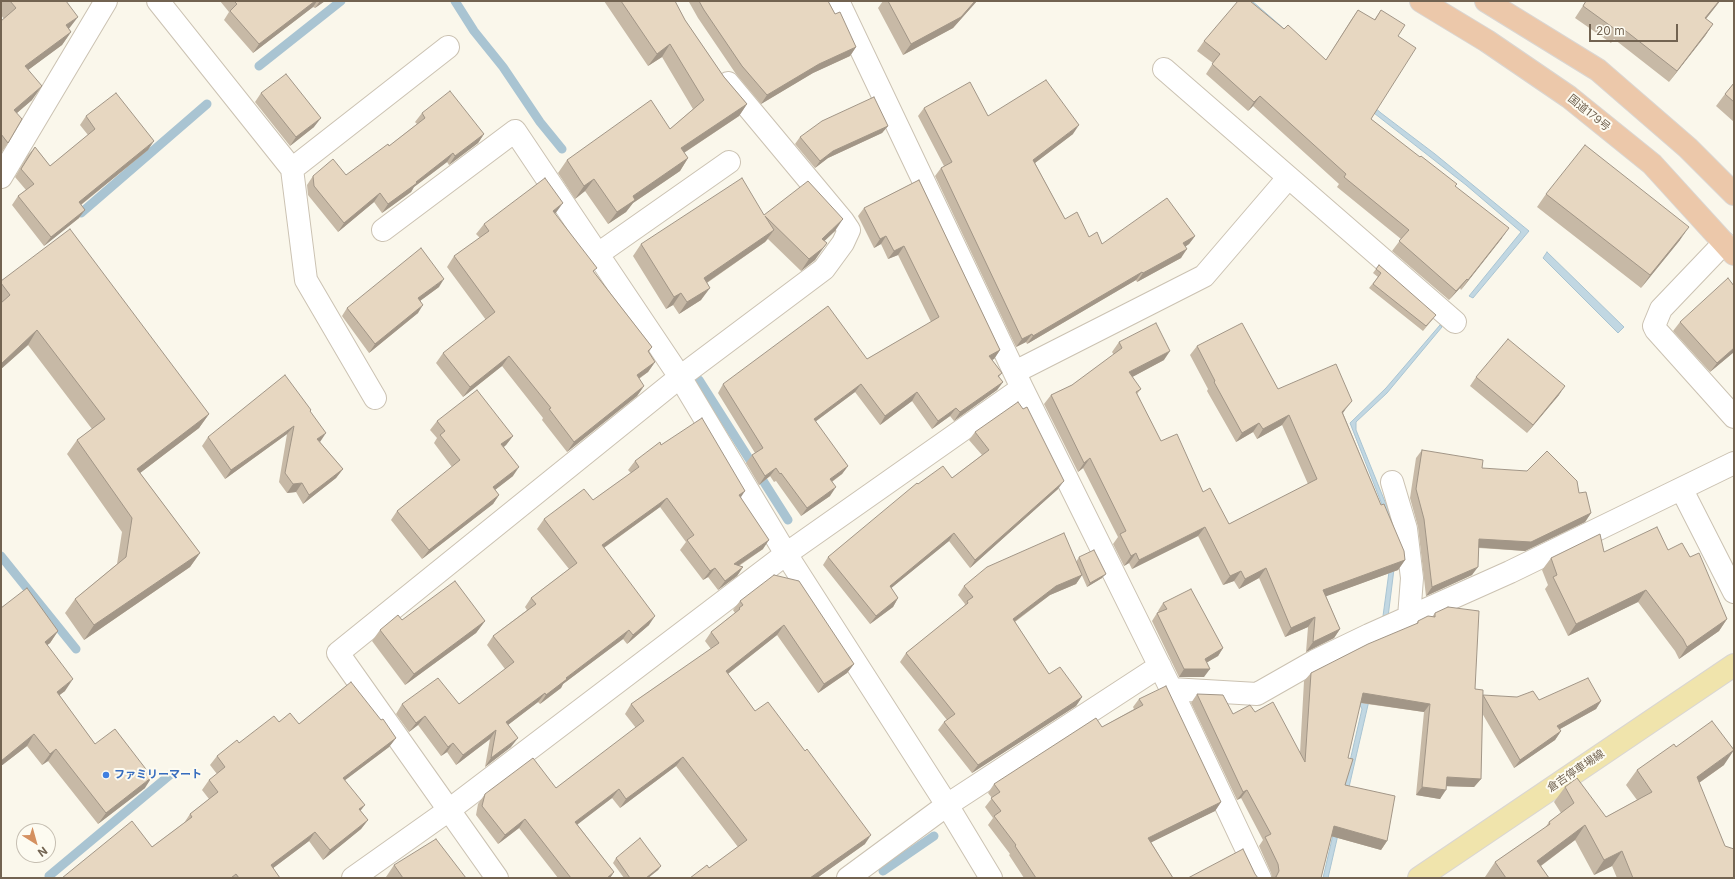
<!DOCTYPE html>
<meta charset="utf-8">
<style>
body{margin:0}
#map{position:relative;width:1735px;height:879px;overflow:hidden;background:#faf7eb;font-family:Inter,sans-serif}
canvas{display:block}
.frame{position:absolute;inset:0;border:2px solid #726351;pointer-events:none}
.north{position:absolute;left:16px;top:823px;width:40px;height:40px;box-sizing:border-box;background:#fdfbf1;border:1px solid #c5beb1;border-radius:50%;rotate:143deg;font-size:11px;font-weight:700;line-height:16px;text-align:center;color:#726351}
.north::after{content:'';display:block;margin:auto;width:14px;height:18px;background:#d49060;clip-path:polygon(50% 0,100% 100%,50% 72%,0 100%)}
.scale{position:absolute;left:1589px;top:24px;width:89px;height:18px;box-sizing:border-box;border:2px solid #726351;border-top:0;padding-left:5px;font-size:12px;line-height:14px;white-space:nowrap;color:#726351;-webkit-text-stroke:3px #fdfbf1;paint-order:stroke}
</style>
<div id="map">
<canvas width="1735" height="879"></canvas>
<div class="frame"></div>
<div class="north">N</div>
<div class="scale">20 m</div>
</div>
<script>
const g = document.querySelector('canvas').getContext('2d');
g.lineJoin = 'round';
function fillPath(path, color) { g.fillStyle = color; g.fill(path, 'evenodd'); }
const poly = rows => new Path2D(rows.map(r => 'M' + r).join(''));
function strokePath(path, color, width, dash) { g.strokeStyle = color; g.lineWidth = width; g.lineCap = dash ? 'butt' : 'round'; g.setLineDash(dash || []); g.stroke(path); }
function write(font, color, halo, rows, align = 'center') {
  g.font = font + ' Inter,"Noto Sans JP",sans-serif'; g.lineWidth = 4; g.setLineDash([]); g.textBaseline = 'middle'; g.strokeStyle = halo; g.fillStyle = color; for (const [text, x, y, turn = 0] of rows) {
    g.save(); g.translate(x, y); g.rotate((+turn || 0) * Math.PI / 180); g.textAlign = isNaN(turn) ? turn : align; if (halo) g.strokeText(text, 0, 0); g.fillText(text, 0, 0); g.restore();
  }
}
const water = poly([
 [1244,1,1252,1,1381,113,1435,154,1529,231,1473,298,1469,296,1521,232,1466,185,1365,106,1244,1],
 [1547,252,1624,327,1618,333,1543,258,1547,252],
 [1440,325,1442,327,1387,393,1356,422,1356,430,1396,529,1398,537,1388,617,1383,616,1394,535,1350,423,1386,388,1440,325],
 [1383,640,1328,878,1323,878,1362,709,1360,705,1383,640]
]);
fillPath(water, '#c1d7e2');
strokePath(water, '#a9c4d2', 1);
strokePath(poly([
 [455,1,474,31,503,67,540,122,562,149],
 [259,66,341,1],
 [81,213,207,104],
 [699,380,788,520],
 [1,556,76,649],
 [883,871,934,836],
 [49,876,171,774]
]), '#a9c4d2', 9);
const minor = poly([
 [158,1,292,169,306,280,375,398],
 [838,1,1022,388,1171,689,1260,878],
 [1164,69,1455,322],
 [292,169,448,47],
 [1,177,106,1],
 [383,230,515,131,680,377,786,554,947,805,991,878],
 [1724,243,1661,309,1654,326,1656,330,1734,417],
 [598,254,729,162],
 [1015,372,1204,276,1288,178],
 [1392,482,1406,529,1412,578,1409,617],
 [1682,490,1734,592],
 [1171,689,1257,694,1315,661,1369,635,1510,572,1734,463],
 [353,878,449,810,786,554,1022,388],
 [497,878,338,653,680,377,824,269,843,243,849,230,843,221,728,83],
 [848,878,947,805,1160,666]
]);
const major = poly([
 [1419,878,1734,665]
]);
const highway = poly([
 [1421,1,1487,41,1569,97,1652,164,1734,254],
 [1486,1,1598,70,1688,148,1734,194]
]);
strokePath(minor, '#cbc2b2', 24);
strokePath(major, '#dad6d2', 24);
strokePath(highway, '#dad6d2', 24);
strokePath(minor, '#fff', 22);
strokePath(major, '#f0e4ac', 22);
strokePath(highway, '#ecc8aa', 22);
fillPath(poly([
 [1,1,66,1,69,29,71,32,62,45,28,70,32,100,17,113,8,143,1,153,1,21,4,19,1,15],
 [220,1,325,1,315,8,313,7,253,53,224,20,229,12],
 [604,1,675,1,685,20,724,77,747,104,739,116,684,153,688,158,680,171,633,203,626,212,608,224,585,191,575,199,558,173,567,160,670,129,693,109,662,57,648,66],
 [689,1,828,1,835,14,856,47,850,56,813,73,761,104,736,74,698,18,689,2],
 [883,1,977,1,953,28,903,55,878,8],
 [1586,1,1720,1,1706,19,1713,24,1705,36,1669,82,1614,39,1611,43,1575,18],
 [1358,10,1374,20,1381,10,1398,36,1371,119,1455,186,1502,238,1461,290,1460,288,1449,300,1392,251,1401,239,1337,187,1339,184,1253,106,1248,111,1206,74,1213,63,1197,51,1204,41,1284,29,1326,60,1351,20],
 [1734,83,1734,122,1716,106,1725,94],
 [261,93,314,127,290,146,255,102],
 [924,108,988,116,1073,134,1035,163,1065,219,1089,237,1102,244,1195,236,1189,244,1185,247,1181,258,1137,282,1136,280,1027,344,1026,342,1016,347,935,176,941,168,944,166,918,116],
 [422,113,484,134,478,143,449,165,447,162,414,187,411,192,382,213,374,202,338,232,308,195,307,185,313,176,346,175,389,146,417,124,415,122],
 [86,116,148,150,81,205,79,218,44,246,12,205,18,196,26,190,15,177,28,155,35,147,50,166,88,135,80,125],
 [888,126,882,133,828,158,815,168,795,144,800,137],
 [919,180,1000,350,994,359,992,360,1002,373,999,377,1003,382,997,390,954,421,950,416,932,429,912,401,880,425,855,392,815,422,848,466,842,474,832,482,830,496,801,516,776,481,774,482,770,476,759,485,746,463,752,455,755,453,718,393,723,384,867,359,931,322,898,255,888,259,881,244,874,248,858,216,864,208],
 [1546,194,1680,240,1641,288,1537,207],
 [555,214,594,272,652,347,649,352,655,362,648,372,639,379,644,386,637,396,567,452,542,420,543,418,502,366,463,397,436,363,443,353,486,320,447,267,454,256,480,238,476,234,484,224],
 [764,215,835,231,824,241,815,260,801,271,768,239,765,242,707,283,701,300,679,314,673,305,666,309,633,256,641,244],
 [1379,265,1433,319,1423,331,1369,288,1378,277,1373,273],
 [1,281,209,414,199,428,140,473,200,553,190,567,84,640,65,613,75,599,117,564,122,532,67,454,77,440,92,429,28,345,1,369],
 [439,287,420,301,418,313,369,353,342,316,347,308],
 [1680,322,1734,352,1710,372,1673,331],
 [1119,342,1164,360,1132,377,1141,389,1137,394,1161,441,1203,492,1229,524,1308,484,1282,425,1257,439,1253,432,1236,442,1207,391,1208,389,1190,355,1197,346,1278,389,1345,410,1343,413,1381,505,1405,560,1398,570,1326,596,1340,629,1334,638,1306,652,1308,627,1285,637,1259,578,1239,589,1234,581,1223,585,1198,536,1132,569,1129,563,1124,566,1113,544,1118,537,1083,468,1078,472,1044,404,1051,395,1072,385,1114,355,1112,352],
 [1476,377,1559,395,1527,433,1470,386],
 [310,412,320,442,343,469,336,478,303,504,296,492,287,493,279,482,287,434,225,479,202,446,208,437],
 [437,421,513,436,506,445,504,447,513,476,495,490,499,495,493,504,422,559,391,520,397,511,452,467,434,443,437,438,430,430],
 [975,432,1058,489,970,568,949,541,891,588,898,598,893,607,870,624,823,565,828,557,918,484,952,478,982,455,969,440],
 [661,445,741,497,763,549,739,566,743,567,737,576,718,590,708,577,703,580,680,550,686,542,660,507,604,548,649,625,627,644,623,639,563,684,561,688,540,704,538,702,508,725,511,747,485,767,490,739,456,765,447,752,441,756,418,725,409,732,396,714,402,704,459,704,505,669,487,645,493,636,527,610,525,607,531,598,569,569,537,529,544,519,593,500,631,473,628,470,635,461],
 [1422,450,1482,468,1579,493,1591,513,1585,522,1525,551,1479,548,1472,575,1426,596,1418,527,1410,498,1416,458],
 [1668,550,1690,557,1727,619,1719,631,1679,659,1675,651,1638,602,1568,636,1545,589,1548,585,1542,570,1551,558,1604,552],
 [1079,557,1102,578,1087,587,1080,571,1082,575,1076,584,1050,595,1015,622,1049,674,1082,697,1076,706,972,773,938,730,944,722,947,720,900,662,906,653,964,607,965,604,958,595,964,586,1076,562],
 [740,601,854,664,847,673,818,693,777,635,728,674,755,711,865,844,817,878,690,878,709,868,738,847,676,766,620,808,612,798,577,824,614,872,610,878,558,878,519,828,498,844,476,815,478,804,485,794,556,788,636,728,625,714,631,704,711,649,705,641,711,632,735,613,733,610],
 [1163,603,1223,648,1218,656,1206,663,1204,677,1179,677,1152,621,1157,613,1159,613,1158,611],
 [1,608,58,631,50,643,47,645,65,691,59,695,95,744,145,788,98,824,48,761,42,765,27,746,1,766],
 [1435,613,1475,689,1483,696,1539,700,1601,701,1596,709,1560,729,1561,731,1555,740,1514,768,1482,713,1481,779,1474,787,1446,786,1440,799,1416,795,1424,712,1360,703,1348,758,1345,785,1387,841,1381,850,1331,836,1321,878,1272,878,1271,873,1259,846,1263,840,1241,798,1237,800,1191,703,1197,694,1233,714,1255,712,1300,753,1304,681,1311,673,1416,624,1418,621,1432,617],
 [402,620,485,621,476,633,405,685,372,641,380,630],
 [1139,699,1221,802,1215,811,1151,842,1173,878,1024,878,1009,855,1010,854,988,825,993,818,985,807,992,798,988,793,994,784,1102,727,1134,709,1133,707],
 [381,720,396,738,389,747,345,780,360,810,368,820,361,829,323,860,309,841,273,868,280,878,62,878,152,847,184,823,190,814,209,799,202,790,209,780,217,774,210,765,217,756,239,743,279,722,299,724],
 [1676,747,1724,765,1699,783,1734,878,1617,878,1612,866,1594,875,1575,840,1541,866,1549,878,1485,878,1485,877,1495,862,1545,828,1549,822,1561,813,1554,802,1565,787,1606,817,1637,800,1626,785,1637,770],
 [616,858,661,866,658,870,648,878,624,878,613,863],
 [394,865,466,878,387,878,386,877]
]), '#c7b9a6');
fillPath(poly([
 [315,1,317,1,313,7,253,53,259,44],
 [320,1,325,1,315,8],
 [975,1,977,1,953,28,903,55,911,44],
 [1719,1,1720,1,1697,30,1705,18],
 [78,17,68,30,66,25],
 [1713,24,1705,36,1669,82,1677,71],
 [71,32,62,45,16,79,25,66],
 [670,44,662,57,648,66,657,54],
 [856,47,850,56,813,73,761,104,767,95,819,64],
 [42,86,32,100,4,124,14,110],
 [1260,96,1253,106,1248,111,1254,102],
 [747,104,739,116,673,160,681,148],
 [321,118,314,127,290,146,296,137],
 [1079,125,1073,134,1027,169,1033,160],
 [888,126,882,133,828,158,815,168,820,161,833,151],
 [484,134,478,143,449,165,455,156],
 [154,141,148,150,73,211,79,202],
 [453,153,447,162,414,187,411,192,382,213,388,204],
 [688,158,680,171,633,203,626,212,608,224,617,212,633,196],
 [594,179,585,191,575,199,584,186],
 [380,193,374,202,338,232,344,223],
 [563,203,555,214,545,221,553,211],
 [85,210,79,218,44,246,51,237],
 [843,219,835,231,814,251,822,239],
 [1689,227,1680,240,1641,288,1650,275],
 [1509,228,1502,238,1461,290,1468,280],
 [774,230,765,242,696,290,704,278],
 [886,236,881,244,874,248,880,239],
 [1195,236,1189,244,1177,252,1183,243],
 [827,243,815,260,801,271,809,259],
 [904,246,898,255,888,259,894,251],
 [1187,249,1181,258,1137,282,1143,273],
 [1142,272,1136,280,1027,344,1033,336],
 [444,279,439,287,413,306,418,298],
 [1467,279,1460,288,1449,300,1456,291],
 [710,288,701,300,679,314,687,302],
 [681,293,673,305,666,309,674,297],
 [423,305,418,313,369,353,375,344],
 [37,330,28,345,1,369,1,364],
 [1032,334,1026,342,1016,347,1022,339],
 [1734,348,1734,352,1710,372,1717,363],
 [1000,350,994,359,983,364,989,356],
 [1170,351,1164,360,1123,382,1129,372],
 [509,356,502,366,463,397,470,387],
 [655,362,648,372,629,385,637,375],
 [1003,382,997,390,954,421,960,412],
 [861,384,855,392,808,427,814,419],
 [644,386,637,396,567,452,574,442],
 [1565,386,1559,395,1527,433,1533,425],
 [917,392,912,401,880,425,885,416],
 [1352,401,1345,410,1336,422,1342,412],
 [956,408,950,416,932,429,938,421],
 [209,414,199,428,127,483,137,469],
 [1289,415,1282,425,1257,439,1263,429],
 [1259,423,1253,432,1236,442,1242,433],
 [294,426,287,434,225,479,231,470],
 [326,433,320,442,317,439],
 [513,436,506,445,495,453,501,444],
 [1090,458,1083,468,1078,472,1084,463],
 [848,466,842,474,824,487,830,479],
 [519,467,513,476,487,496,493,487],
 [776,468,770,476,759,485,765,476],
 [343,469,336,478,303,504,309,495],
 [1064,481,1058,489,970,568,975,560],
 [302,483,296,492,287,493,293,484],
 [836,487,830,496,801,516,807,508],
 [745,491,739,500,739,495],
 [499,495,493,504,422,559,429,550],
 [667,498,660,507,595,554,602,545],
 [1591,513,1585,522,1525,551,1473,547,1479,539],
 [1205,527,1198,536,1132,569,1139,560],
 [954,533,949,541,884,594,890,586],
 [769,540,763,549,727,573,734,564],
 [200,553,190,567,84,640,94,625],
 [1136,553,1129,563,1124,566,1131,556],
 [1405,560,1398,570,1316,600,1323,590],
 [743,567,737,576,718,590,725,581],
 [1478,567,1472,575,1426,596,1432,587],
 [715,568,708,577,703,580,710,571],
 [1266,568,1259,578,1239,589,1245,579],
 [1241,571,1234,581,1223,585,1230,576],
 [1106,574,1102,578,1087,587,1090,583],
 [1082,575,1076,584,1050,595,1007,627,1013,619,1056,586],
 [1646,590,1638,602,1568,636,1576,624],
 [898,598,893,607,870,624,876,616],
 [655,616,649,625,627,644,633,635],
 [1315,617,1308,627,1285,637,1291,628],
 [1727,619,1719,631,1679,659,1687,647],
 [485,621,476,633,405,685,414,674],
 [784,625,777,635,720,680,726,671],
 [1340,629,1334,638,1306,652,1313,642],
 [629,630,623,639,563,684,561,688,540,704,546,695,566,678],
 [58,631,50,643,37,653,45,642],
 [1223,648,1218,656,1199,667,1205,659],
 [854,664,847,673,818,693,824,684],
 [1184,669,1210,669,1204,677,1179,677],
 [73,679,65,691,49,703,57,692],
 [545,693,538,702,500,731,506,722],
 [1363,693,1430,704,1424,712,1356,702],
 [1082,697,1076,706,972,773,978,765],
 [1601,701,1596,709,1551,734,1557,726],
 [425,716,418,725,409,732,416,723],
 [496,730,490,739,456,765,463,755],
 [1561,731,1555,740,1514,768,1520,760],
 [34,734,27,746,1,766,1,761],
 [396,738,389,747,336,787,343,778],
 [518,738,511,747,485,767,491,758],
 [453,743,447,752,441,756,448,747],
 [56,749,48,761,42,765,50,754],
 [1734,750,1724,765,1686,792,1697,777],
 [683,757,676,766,620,808,626,799],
 [152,777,145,788,98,824,106,813],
 [1447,777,1481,779,1474,787,1441,786],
 [1422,787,1446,790,1440,799,1416,795],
 [619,789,612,798,569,831,575,822],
 [1247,790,1241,798,1237,800,1243,792],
 [1221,802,1215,811,1142,847,1148,838],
 [365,805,358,814,359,809],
 [525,819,519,828,498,844,505,835],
 [368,820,361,829,323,860,330,850],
 [1585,825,1575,840,1527,876,1537,861],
 [1334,826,1387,841,1381,850,1327,835],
 [315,832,309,841,264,875,271,865],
 [871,835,865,844,817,878,810,878],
 [1622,851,1612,866,1594,875,1604,860],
 [661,866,658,870,648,878,646,878],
 [614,872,610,878,607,878]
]), '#a29687');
const building = poly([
 [10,1,66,1,78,17,66,25,71,32,25,66,42,86,14,110,22,119,8,143,1,134,1,21,16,8,10,1],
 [234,1,315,1,259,44,230,11,237,4,234,1],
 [621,1,675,1,685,20,724,77,747,104,681,148,688,158,633,196,635,200,617,212,594,179,584,186,567,160,651,100,670,129,704,100,670,44,657,54,621,1],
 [699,1,828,1,835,14,840,12,856,47,819,64,767,95,742,66,704,10,699,1],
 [888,1,975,1,961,17,911,44,888,1],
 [1238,1,1250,1,1284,29,1288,25,1326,60,1358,10,1375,20,1381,10,1405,25,1398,36,1416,48,1371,119,1420,157,1421,156,1457,184,1455,186,1509,228,1468,280,1467,279,1456,291,1399,241,1409,230,1344,177,1346,174,1260,96,1254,102,1212,64,1220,54,1204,41,1238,1],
 [1586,1,1719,1,1705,18,1713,24,1677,71,1622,28,1619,32,1583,6,1586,1],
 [286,74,321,118,296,137,261,93,286,74],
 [1046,80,1079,125,1033,160,1065,219,1077,212,1089,237,1097,232,1102,244,1167,198,1195,236,1183,243,1187,249,1143,273,1142,272,1033,336,1032,334,1022,339,941,168,952,162,924,108,970,82,988,116,1046,80],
 [1734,83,1734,102,1725,94,1734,83],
 [450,91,484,134,455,156,453,153,416,182,417,183,388,204,380,193,344,223,314,186,313,176,333,159,346,175,388,144,389,146,425,118,422,113,450,91],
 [116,93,154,141,79,202,85,210,51,237,18,196,34,184,21,169,35,147,50,166,95,129,86,116,116,93],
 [874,97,888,126,833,151,820,161,800,137,822,121,874,97],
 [1585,145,1689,227,1650,275,1546,194,1585,145],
 [545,178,563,203,553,211,597,268,593,271,652,347,648,351,655,362,637,375,644,386,574,442,549,409,551,408,509,356,470,387,443,353,495,312,454,256,489,231,484,224,545,178],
 [742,178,764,215,808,181,843,219,822,239,827,243,823,248,809,259,765,216,774,230,704,278,710,288,687,302,681,293,674,297,641,244,742,178],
 [919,180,1000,350,989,356,1002,373,998,376,1003,382,960,412,956,408,938,421,917,392,885,416,861,384,814,419,848,466,830,479,836,487,807,508,781,473,780,474,776,468,765,476,752,455,763,448,723,384,828,306,867,359,939,317,904,246,894,251,886,236,880,239,864,208,919,180],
 [70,229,209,414,137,469,200,553,94,625,75,599,126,557,132,518,77,440,105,419,37,330,1,364,1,303,10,295,1,283,1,281,70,229],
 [421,248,444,279,418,298,423,305,375,344,347,308,421,248],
 [1379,265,1436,315,1426,326,1373,284,1381,273,1376,269,1379,265],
 [1728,278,1734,286,1734,348,1717,363,1680,322,1728,278],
 [1156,323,1170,351,1129,372,1141,389,1136,392,1161,441,1177,434,1203,492,1210,488,1229,524,1317,479,1289,415,1263,429,1259,423,1242,433,1214,382,1215,381,1197,346,1242,323,1278,389,1336,364,1352,401,1342,412,1381,505,1384,504,1404,551,1405,560,1323,590,1340,629,1313,642,1315,617,1291,628,1266,568,1245,579,1241,571,1230,576,1205,527,1139,560,1136,553,1131,556,1120,534,1126,531,1090,458,1084,463,1051,395,1072,385,1122,348,1119,342,1156,323],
 [1508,339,1565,386,1533,425,1476,377,1508,339],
 [285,375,311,410,310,411,326,433,317,439,343,469,309,495,302,483,293,484,285,473,294,426,231,470,208,437,285,375],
 [477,390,513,436,501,444,519,467,493,487,499,495,429,550,397,511,460,460,440,435,445,431,437,421,477,390],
 [1018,402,1023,409,1027,407,1064,481,975,560,954,533,890,586,898,598,876,616,828,557,917,483,918,484,943,466,952,478,989,450,975,432,1018,402],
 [702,418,745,491,739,495,769,540,734,564,743,567,725,581,715,568,710,571,687,540,694,535,667,498,602,545,655,616,633,635,629,630,566,678,567,679,546,695,545,693,506,722,518,738,491,758,496,730,463,755,453,743,448,747,425,716,416,723,402,704,438,678,459,704,514,662,493,636,536,604,531,598,577,563,544,519,584,489,593,500,639,467,635,461,660,442,661,445,702,418],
 [1422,450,1483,460,1482,468,1527,471,1547,451,1577,481,1579,493,1586,492,1591,513,1531,542,1479,539,1478,567,1432,587,1424,519,1416,489,1422,450],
 [1657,527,1668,550,1682,543,1690,557,1699,553,1727,619,1687,647,1683,639,1646,590,1576,624,1553,577,1557,575,1551,558,1600,534,1604,552,1657,527],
 [1064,533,1082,575,1056,586,1013,619,1049,674,1060,667,1082,697,978,765,944,722,955,714,906,653,968,603,967,601,973,597,964,586,987,567,1064,533],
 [1094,550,1106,574,1090,583,1079,557,1094,550],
 [774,575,799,581,854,664,824,684,784,625,726,671,755,711,768,702,805,751,807,749,871,835,810,878,690,878,707,865,709,868,747,840,683,757,626,799,619,789,575,822,614,872,607,878,571,878,525,819,505,835,482,806,485,794,533,758,556,788,644,721,631,704,719,643,711,632,740,609,739,608,743,605,740,601,774,575],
 [455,581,485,621,414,674,380,630,398,615,402,620,455,581],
 [27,588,58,631,45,642,73,679,57,692,95,744,115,729,152,777,106,813,56,749,50,754,34,734,1,761,1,608,27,588],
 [1191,589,1223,648,1205,659,1210,669,1184,669,1157,613,1167,609,1163,603,1191,589],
 [1448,607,1479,611,1475,689,1483,690,1481,779,1447,777,1446,790,1422,787,1430,704,1363,693,1348,758,1353,759,1345,785,1395,796,1387,841,1334,826,1321,878,1274,878,1276,877,1279,871,1278,864,1265,837,1271,834,1247,790,1243,792,1197,694,1223,695,1233,714,1250,705,1255,712,1273,702,1305,762,1311,673,1368,644,1418,623,1418,621,1428,616,1435,617,1435,613,1448,607],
 [1588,678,1601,701,1557,726,1561,731,1520,760,1483,695,1517,697,1533,691,1539,700,1588,678],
 [351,682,381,720,383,719,396,738,343,778,365,805,359,809,368,820,330,850,315,832,271,865,280,878,239,878,236,874,231,878,62,878,132,821,152,847,192,817,190,814,218,792,209,780,225,767,217,756,237,740,239,743,274,716,279,722,290,713,299,724,351,682],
 [1166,686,1221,802,1148,838,1173,878,1036,878,1015,846,1016,845,994,816,1001,811,991,798,1000,792,994,784,1096,718,1102,727,1143,705,1139,699,1166,686],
 [1712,721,1734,750,1697,777,1725,846,1734,849,1734,878,1633,878,1622,851,1604,860,1585,825,1537,861,1549,878,1506,878,1495,862,1550,824,1549,822,1574,803,1565,787,1577,778,1606,817,1652,792,1637,770,1674,744,1676,747,1712,721],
 [640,838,661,866,646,878,630,878,616,858,640,838],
 [436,839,466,878,403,878,394,865,436,839],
 [1243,849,1255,874,1258,878,1188,878,1243,849]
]);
fillPath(building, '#e7d7c1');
strokePath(building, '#a29687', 1);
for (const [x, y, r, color] of [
 [106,775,4,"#3f7fe0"]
]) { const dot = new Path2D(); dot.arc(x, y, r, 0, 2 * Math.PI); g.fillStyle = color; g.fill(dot); strokePath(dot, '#fdfbf1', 1.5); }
write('11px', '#726351', '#fdfbf1', [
 ["国道179号",1589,113,39],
 ["倉吉停車場線",1576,771,-34]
]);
write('bold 11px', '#366cbe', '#fdfbf1', [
 ["ファミリーマート",114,775]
], 'left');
</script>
